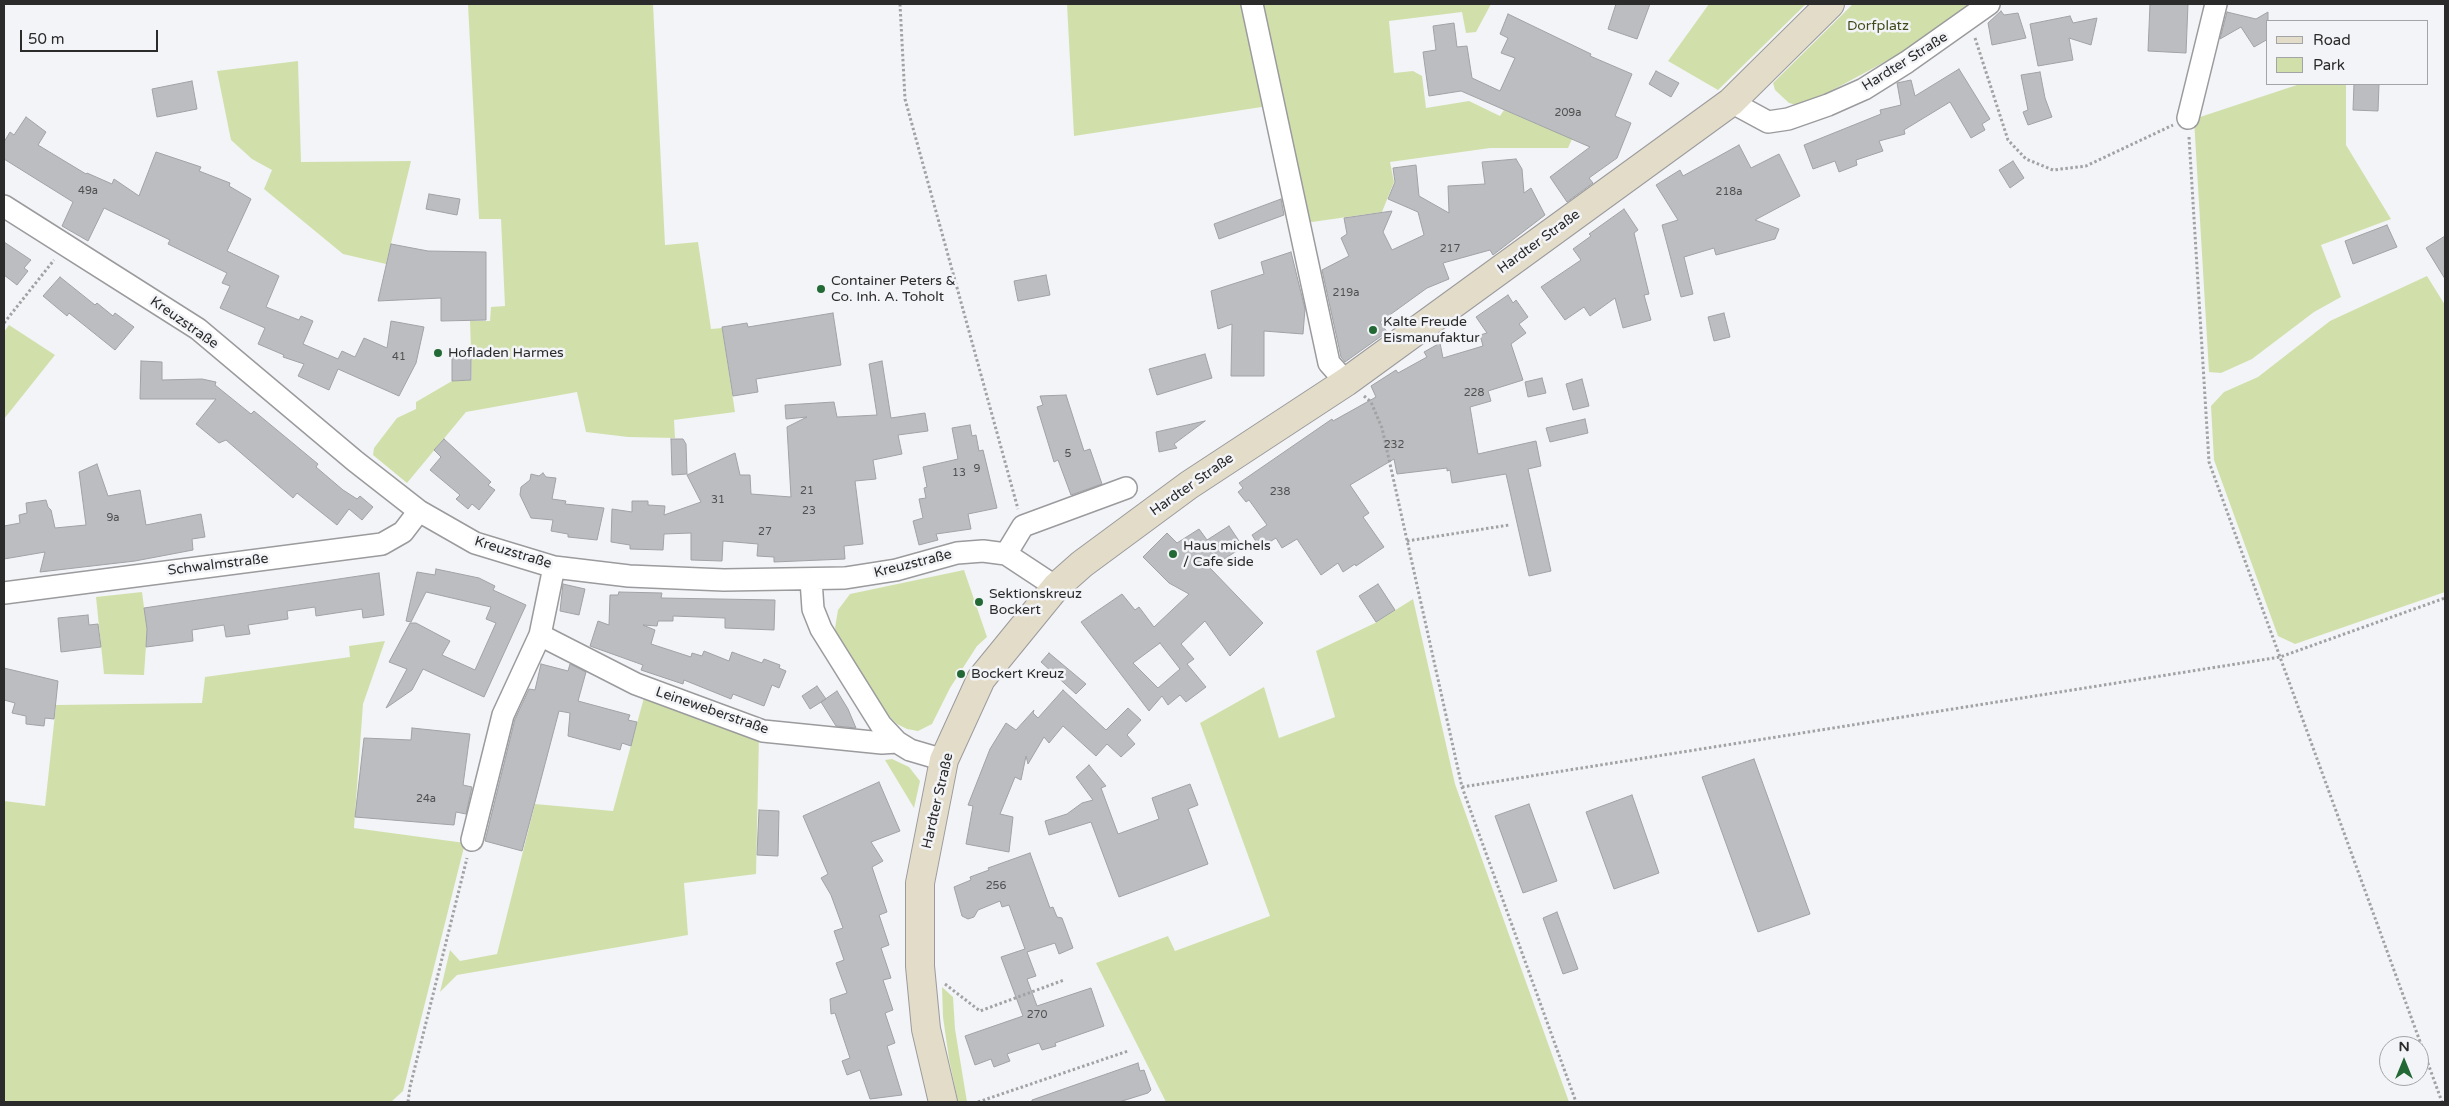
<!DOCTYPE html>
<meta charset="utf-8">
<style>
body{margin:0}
#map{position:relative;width:2449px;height:1106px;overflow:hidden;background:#f3f4f7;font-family:"Varela Round",sans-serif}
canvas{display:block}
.frame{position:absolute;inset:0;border:5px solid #2b2b2c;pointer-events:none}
.legend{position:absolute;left:2266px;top:20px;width:162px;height:65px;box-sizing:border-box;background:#f3f4f7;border:1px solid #a3a4a6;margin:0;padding:6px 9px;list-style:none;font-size:15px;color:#2b2b2c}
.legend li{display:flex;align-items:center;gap:10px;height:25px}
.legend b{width:25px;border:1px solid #a3a4a6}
.north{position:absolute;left:2379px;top:1036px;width:50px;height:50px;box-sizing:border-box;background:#f3f4f7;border:1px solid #a3a4a6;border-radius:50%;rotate:0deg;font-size:14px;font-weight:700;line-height:20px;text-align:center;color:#2b2b2c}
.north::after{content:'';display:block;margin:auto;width:18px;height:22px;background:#236935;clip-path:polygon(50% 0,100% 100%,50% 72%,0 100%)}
.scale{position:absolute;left:20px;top:30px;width:138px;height:22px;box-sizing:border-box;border:2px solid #2b2b2c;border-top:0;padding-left:6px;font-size:15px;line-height:18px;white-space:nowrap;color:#2b2b2c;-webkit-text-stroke:4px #f3f4f7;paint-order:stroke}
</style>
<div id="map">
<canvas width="2449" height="1106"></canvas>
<div class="frame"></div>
<ul class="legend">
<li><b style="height:6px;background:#e3dcc8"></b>Road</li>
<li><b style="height:14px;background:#d1e0ab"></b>Park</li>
</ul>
<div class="north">N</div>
<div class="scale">50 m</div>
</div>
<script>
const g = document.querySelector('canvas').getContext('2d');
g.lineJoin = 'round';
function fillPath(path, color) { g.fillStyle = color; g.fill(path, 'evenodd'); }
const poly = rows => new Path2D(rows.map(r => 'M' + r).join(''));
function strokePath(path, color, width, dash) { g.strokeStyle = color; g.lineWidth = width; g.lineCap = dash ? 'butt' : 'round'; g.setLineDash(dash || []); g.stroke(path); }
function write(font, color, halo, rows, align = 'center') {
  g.font = font + ' "Varela Round",sans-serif'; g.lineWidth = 5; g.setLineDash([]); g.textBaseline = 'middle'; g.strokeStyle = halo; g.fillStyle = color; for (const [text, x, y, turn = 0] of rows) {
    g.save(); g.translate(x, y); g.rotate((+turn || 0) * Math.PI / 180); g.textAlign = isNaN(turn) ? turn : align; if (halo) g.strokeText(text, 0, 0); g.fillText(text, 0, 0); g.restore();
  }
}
fillPath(poly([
 [468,4,653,4,665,245,698,242,711,329,722,328,735,412,674,420,675,438,628,437,586,432,577,392,466,412,407,483,373,455,374,448,397,418,416,409,416,402,452,381,472,380,470,321,490,321,491,307,505,306,501,219,479,219],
 [1067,4,1246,4,1268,106,1074,136],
 [1257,4,1491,4,1476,32,1466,33,1462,12,1389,21,1394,73,1413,71,1422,76,1426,108,1469,101,1500,116,1504,110,1572,139,1568,148,1490,148,1390,162,1394,182,1382,212,1305,223],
 [1709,4,1806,4,1718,90,1668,61],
 [1853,4,1971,4,1916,45,1831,91,1797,105,1789,103,1775,90,1773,83],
 [298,61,301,162,411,161,386,264,343,254,264,189,272,170,252,159,231,140,217,71],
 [2300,84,2346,84,2346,145,2391,219,2321,245,2341,297,2314,312,2252,359,2221,373,2209,372,2194,119],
 [2427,276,2445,305,2445,592,2295,644,2278,636,2214,460,2211,406,2224,392,2258,377,2330,321],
 [9,325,55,355,4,419,4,332],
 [964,570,987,637,977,646,950,688,932,724,918,731,907,729,897,724,889,716,837,636,835,628,838,610,850,594],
 [142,592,147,630,144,675,104,674,96,597],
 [1413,599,1455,784,1569,1102,1166,1102,1096,963,1168,936,1175,951,1270,916,1200,723,1264,687,1279,738,1335,717,1316,651,1375,623],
 [385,641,363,704,354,828,465,843,403,1091,391,1102,4,1102,4,801,45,806,56,705,202,703,205,677,350,657,349,646],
 [645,694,759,736,756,874,684,883,688,935,457,975,440,992,450,950,460,961,497,954,535,804,613,811],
 [892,759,909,767,920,781,914,808,885,760],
 [942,987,953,997,955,1029,967,1102,958,1102,949,1059,943,1017]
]), '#d1e0ab');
const building = poly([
 [1616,4,1650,4,1637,39,1608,29,1616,4],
 [2150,4,2188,4,2186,53,2148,51,2150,4],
 [2001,11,2004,15,2018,13,2026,38,1992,45,1988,23,2001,11],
 [2227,12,2256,19,2268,12,2268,39,2254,47,2241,27,2220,39,2227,12],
 [1508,14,1591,54,1590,56,1632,74,1615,116,1631,123,1617,158,1589,178,1593,183,1567,202,1550,177,1590,147,1461,91,1429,96,1423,52,1436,50,1433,26,1454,23,1457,47,1467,46,1472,78,1500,91,1515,58,1501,53,1508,38,1500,34,1508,14],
 [2070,16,2073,23,2097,18,2091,45,2069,38,2073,60,2038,66,2030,24,2070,16],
 [1959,69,1990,119,1982,124,1985,130,1971,138,1950,102,1904,130,1905,134,1879,141,1883,151,1856,160,1857,165,1839,172,1835,161,1813,169,1804,145,1881,114,1880,110,1901,105,1897,83,1911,80,1915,96,1959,69],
 [1656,71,1679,83,1671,97,1649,84,1656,71],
 [2040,72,2045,98,2052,117,2028,125,2023,112,2028,110,2021,75,2040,72],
 [192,81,197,109,157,117,152,89,192,81],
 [2354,84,2379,84,2378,111,2353,110,2354,84],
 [26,117,46,132,38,145,86,174,87,173,112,184,114,179,139,196,156,152,201,167,199,171,230,183,229,186,251,199,227,251,279,276,266,307,299,320,301,316,313,321,303,344,338,359,342,351,355,357,364,338,387,348,391,321,424,327,416,363,399,396,338,369,329,390,298,376,304,364,283,357,284,355,258,344,265,328,220,308,230,286,222,283,227,273,168,244,170,240,104,208,88,241,62,226,73,202,4,159,4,142,10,132,14,135,26,117],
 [1739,145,1751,168,1779,154,1800,196,1755,220,1779,229,1775,239,1716,255,1714,248,1684,257,1693,294,1681,297,1662,225,1678,220,1656,185,1680,170,1683,176,1739,145],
 [1516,159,1522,169,1524,193,1531,188,1545,215,1493,255,1490,250,1443,263,1449,279,1427,288,1380,322,1387,332,1345,362,1341,357,1322,270,1349,256,1341,238,1347,234,1344,218,1392,211,1383,232,1392,250,1424,235,1418,212,1388,199,1395,182,1393,168,1416,165,1419,196,1449,213,1448,186,1485,184,1482,162,1516,159],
 [2013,161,2024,178,2010,188,1999,170,2013,161],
 [429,194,460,199,457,215,426,209,429,194],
 [1281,199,1284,215,1219,239,1214,224,1281,199],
 [1624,209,1638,230,1634,233,1649,294,1644,295,1651,320,1623,328,1615,298,1590,316,1584,307,1565,320,1541,287,1581,260,1573,249,1591,236,1589,234,1624,209],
 [2387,225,2397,247,2353,264,2345,241,2387,225],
 [2445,236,2445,279,2426,248,2445,236],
 [4,242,31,260,24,268,28,271,17,285,4,275,4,242],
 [391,244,428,251,486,252,486,320,441,321,441,298,378,301,391,244],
 [1291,252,1305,309,1303,334,1264,331,1264,376,1231,376,1232,324,1218,329,1211,291,1264,274,1261,262,1291,252],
 [1046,275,1050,295,1018,301,1014,281,1046,275],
 [60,277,95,305,97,303,113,316,115,313,134,327,115,350,69,313,67,316,43,296,60,277],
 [1508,295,1513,303,1516,300,1528,317,1519,324,1526,333,1511,344,1523,380,1488,391,1491,401,1470,407,1478,454,1536,441,1541,466,1528,469,1551,571,1529,576,1506,474,1452,483,1450,470,1447,471,1447,468,1397,474,1394,459,1350,485,1369,513,1363,517,1384,547,1356,566,1355,564,1343,572,1338,563,1321,575,1297,539,1282,548,1276,538,1260,548,1252,535,1267,525,1249,500,1246,502,1238,492,1243,488,1239,483,1332,419,1333,421,1376,397,1371,386,1396,370,1398,373,1427,357,1424,352,1440,343,1443,358,1483,346,1480,335,1487,333,1476,317,1508,295],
 [833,313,841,365,756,379,758,392,733,396,722,327,747,323,748,327,833,313],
 [1724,313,1730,337,1714,341,1708,317,1724,313],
 [452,353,471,353,471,380,452,381,452,353],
 [1205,354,1212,378,1157,395,1149,369,1205,354],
 [141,361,162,362,162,380,202,379,216,382,215,385,251,414,254,411,318,464,316,467,343,490,357,499,360,496,373,507,362,520,349,509,337,525,297,493,293,498,226,440,219,443,196,424,216,399,140,399,141,361],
 [882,361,891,418,925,413,928,431,898,435,902,454,873,460,876,479,855,481,863,544,844,546,845,559,774,562,774,557,757,556,758,544,723,541,722,561,691,560,691,533,664,534,663,550,630,549,630,545,611,542,612,509,632,512,632,501,648,501,648,505,665,506,664,515,701,502,687,475,735,453,740,475,750,475,751,494,791,497,787,427,807,417,786,419,785,405,834,402,837,417,877,415,869,364,882,361],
 [1542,378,1546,393,1528,397,1525,382,1542,378],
 [1582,379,1589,406,1573,410,1566,384,1582,379],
 [1066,395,1084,451,1090,449,1102,484,1071,495,1058,460,1054,462,1037,407,1043,405,1040,396,1066,395],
 [1585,419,1588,433,1550,442,1546,428,1585,419],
 [1205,421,1174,444,1177,448,1159,452,1156,432,1205,421],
 [970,425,972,436,976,435,979,451,983,450,997,508,968,514,971,529,936,534,938,540,919,545,913,521,923,518,919,499,926,498,924,488,927,487,923,467,958,459,952,428,970,425],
 [444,439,491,482,488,485,495,490,479,510,472,504,468,509,456,499,460,495,430,470,441,457,434,450,444,439],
 [671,439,683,439,686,444,687,474,672,475,671,439],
 [97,464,108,496,140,490,146,525,201,514,205,537,192,539,193,550,135,561,40,572,45,552,4,559,4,526,20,523,19,515,27,513,26,503,46,500,48,507,51,510,55,528,86,525,79,472,97,464],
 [543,473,546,477,556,478,552,499,566,501,565,504,604,508,597,540,568,537,568,534,551,531,553,520,531,518,520,495,521,487,530,480,531,474,539,476,543,473],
 [1229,526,1243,547,1210,568,1263,623,1230,656,1205,621,1181,644,1194,659,1187,664,1206,687,1186,702,1180,695,1168,705,1162,696,1149,711,1081,622,1122,594,1135,610,1139,607,1154,627,1189,594,1169,583,1143,557,1167,533,1177,543,1199,529,1207,540,1229,526],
 [1160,643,1180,669,1158,688,1133,663,1160,643],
 [436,569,479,578,495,586,493,590,526,605,484,697,423,669,412,690,386,708,407,669,389,662,410,623,416,623,450,641,442,655,475,670,496,623,486,619,491,607,426,592,411,622,406,621,417,572,435,575,436,569],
 [379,573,384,615,363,618,362,609,316,616,315,607,287,611,288,619,248,625,250,634,226,637,224,625,192,630,193,641,146,647,147,629,144,608,379,573],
 [563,584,585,589,579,615,560,611,563,584],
 [1378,584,1395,610,1376,622,1359,596,1378,584],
 [619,592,662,593,661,598,775,600,774,630,725,628,725,618,673,616,673,621,658,621,657,626,643,625,655,630,651,644,691,657,692,653,702,656,704,651,729,661,732,652,762,663,764,659,780,665,779,668,786,671,779,688,772,685,764,706,733,694,731,699,684,680,683,684,641,670,643,665,590,646,598,621,609,625,610,595,618,595,619,592],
 [88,615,89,625,98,624,101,647,61,652,58,618,88,615],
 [1049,653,1086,684,1076,694,1041,662,1049,653],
 [541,664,568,671,570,664,586,672,578,701,630,715,628,720,637,722,631,746,622,743,620,750,568,736,570,713,559,711,522,851,485,841,515,719,529,689,535,690,541,664],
 [4,668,58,681,54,719,45,718,44,726,26,724,26,716,12,713,15,703,4,700,4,668],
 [817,686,826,699,810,709,802,696,817,686],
 [1063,690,1106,730,1128,708,1141,720,1127,735,1135,744,1121,757,1107,744,1096,756,1063,726,1049,743,1044,737,1028,764,1026,756,1021,780,1015,777,1000,814,1013,817,1009,852,966,844,973,806,968,805,990,749,1006,723,1016,730,1034,710,1033,713,1038,718,1063,690],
 [837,691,848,709,856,728,836,726,821,702,837,691],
 [412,728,470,734,463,785,472,787,466,814,456,812,454,825,355,817,364,738,411,740,412,728],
 [1754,759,1810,914,1758,932,1702,777,1754,759],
 [1089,765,1106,786,1101,788,1118,834,1159,819,1152,798,1190,784,1198,805,1188,809,1208,864,1119,897,1091,822,1049,835,1045,821,1067,814,1082,803,1093,800,1076,777,1089,765],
 [879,782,900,831,871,842,883,861,872,867,887,912,879,915,889,945,881,948,891,978,883,980,893,1010,885,1013,895,1043,887,1046,902,1095,870,1099,860,1070,847,1075,842,1061,850,1058,835,1013,831,1014,830,999,847,993,836,963,844,960,834,931,843,928,831,895,821,878,828,874,803,816,879,782],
 [1632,795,1659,873,1614,889,1586,812,1632,795],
 [1529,804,1557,881,1523,893,1495,816,1529,804],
 [759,810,779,811,778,856,757,855,759,810],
 [1030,853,1050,908,1053,907,1057,917,1062,918,1073,948,1059,954,1055,943,1027,952,1036,976,1027,979,1037,1006,1091,988,1104,1026,1055,1043,1056,1046,1042,1050,1039,1043,1007,1054,1010,1061,994,1067,991,1059,975,1065,965,1036,1023,1016,1001,957,1025,949,1009,905,1002,907,1000,901,978,910,974,917,968,919,962,916,954,887,971,880,970,877,989,870,988,868,1030,853],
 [1557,912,1578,969,1563,974,1543,918,1557,912],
 [1138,1063,1140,1071,1144,1070,1151,1090,1148,1093,1119,1102,1032,1102,1032,1100,1138,1063]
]);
fillPath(building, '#bcbdc0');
strokePath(building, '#a1a2a5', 1);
const street = poly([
 [1252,4,1329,363,1346,382],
 [1731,102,1768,122,1788,119,1828,105,1864,89,1907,62,1989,4],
 [2188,118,2216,4],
 [4,206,198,329,355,461,419,511,475,543,554,567,629,576,724,580,845,578,896,570,957,553,983,551,1006,554,1056,587],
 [1006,554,1023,526,1126,488],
 [811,580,813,609,821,629,881,725,897,742,910,750,944,760],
 [4,593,382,544,403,532,419,511],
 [540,635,636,684,763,731,882,743,897,742],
 [472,840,503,715,540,635,554,567]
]);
const secondary = poly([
 [943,1102,926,1029,920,966,920,883,944,760,981,679,1056,587,1082,564,1189,485,1346,382,1731,102,1830,4]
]);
strokePath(street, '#9b9b9e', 24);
strokePath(secondary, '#9b9b9e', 30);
strokePath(poly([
 [900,4,905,99,1018,509],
 [1975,38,2008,140,2026,159,2053,170,2086,166,2173,125],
 [2189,137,2209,462,2442,1102],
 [4,323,54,260],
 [1364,396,1371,402,1382,428,1462,787,1576,1102],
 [1407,541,1509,525],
 [1462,787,2280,657,2445,598],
 [945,984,980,1011,1064,980],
 [408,1102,410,1087,467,858],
 [978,1102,1128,1051]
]), '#a1a2a4', 3, [2.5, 2.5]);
strokePath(street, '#fff', 21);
strokePath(secondary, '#e3dcc8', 28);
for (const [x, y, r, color] of [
 [821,289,5,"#236935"],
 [1373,330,5,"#236935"],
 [438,353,5,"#236935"],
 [1173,554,5,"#236935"],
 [979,602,5,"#236935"],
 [961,674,5,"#236935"]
]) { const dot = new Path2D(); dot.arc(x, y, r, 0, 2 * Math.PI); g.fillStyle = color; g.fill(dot); strokePath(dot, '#f3f4f7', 2); }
write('11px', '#4f5051', null, [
 ["209a",1568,113],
 ["49a",88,191],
 ["218a",1729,192],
 ["217",1450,249],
 ["219a",1346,293],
 ["41",399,357],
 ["228",1474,393],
 ["232",1394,445],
 ["5",1068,454],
 ["9",977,469],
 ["13",959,473],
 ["21",807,491],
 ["238",1280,492],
 ["31",718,500],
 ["23",809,511],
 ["9a",113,518],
 ["27",765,532],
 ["24a",426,799],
 ["256",996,886],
 ["270",1037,1015]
]);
write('14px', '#3f4a1a', '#f3f4f7', [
 ["Dorfplatz",1878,26]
]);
write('14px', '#2b2b2c', '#f3f4f7', [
 ["Hardter Straße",1905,62,-32],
 ["Hardter Straße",1539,242,-36],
 ["Kreuzstraße",184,323,35],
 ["Hardter Straße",1192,485,-35],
 ["Kreuzstraße",513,553,17],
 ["Kreuzstraße",913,564,-14],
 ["Schwalmstraße",218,565,-7],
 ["Leineweberstraße",712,711,19],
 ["Hardter Straße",938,801,-77]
]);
write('14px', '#2b2b2c', '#f3f4f7', [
 ["Container Peters &",831,281],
 ["Co. Inh. A. Toholt",831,297],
 ["Kalte Freude",1383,322],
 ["Eismanufaktur",1383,338],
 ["Hofladen Harmes",448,353],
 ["Haus michels",1183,546],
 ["/ Cafe side",1183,562],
 ["Sektionskreuz",989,594],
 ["Bockert",989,610],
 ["Bockert Kreuz",971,674]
], 'left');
</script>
